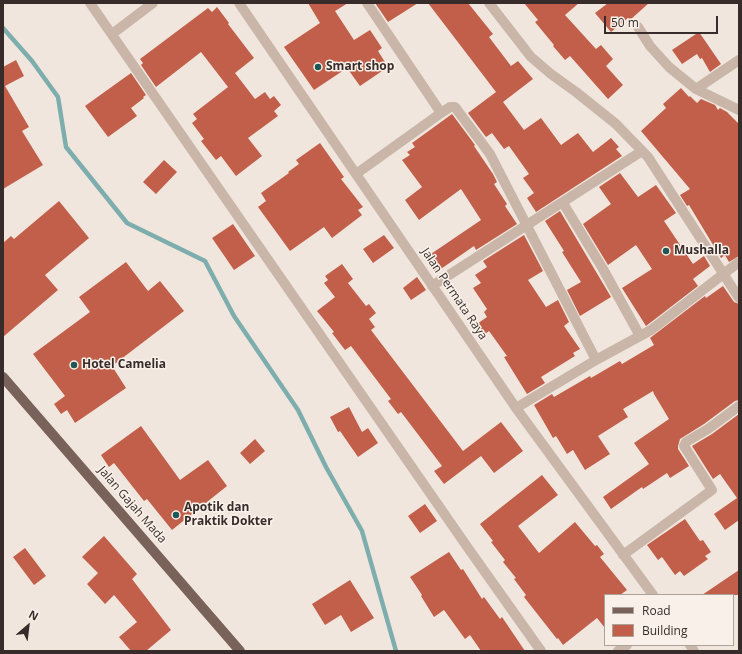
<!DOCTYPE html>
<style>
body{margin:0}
#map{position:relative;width:742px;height:654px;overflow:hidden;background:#f1e6dd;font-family:"Open Sans",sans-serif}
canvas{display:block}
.frame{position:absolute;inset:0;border:4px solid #372c29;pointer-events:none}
.legend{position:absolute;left:604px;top:594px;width:130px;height:52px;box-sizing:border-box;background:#f9f1e9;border:1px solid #aba29c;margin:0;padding:5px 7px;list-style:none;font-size:12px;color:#372c29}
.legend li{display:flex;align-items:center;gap:8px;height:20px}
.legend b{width:20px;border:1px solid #aba29c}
.north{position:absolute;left:8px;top:606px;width:40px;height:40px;-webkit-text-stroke:3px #f9f1e9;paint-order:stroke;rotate:28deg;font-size:11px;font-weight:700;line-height:16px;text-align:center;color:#372c29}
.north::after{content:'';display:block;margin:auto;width:14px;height:18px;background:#372c29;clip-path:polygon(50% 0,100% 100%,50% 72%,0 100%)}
.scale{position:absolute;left:604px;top:16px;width:114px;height:18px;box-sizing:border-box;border:2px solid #372c29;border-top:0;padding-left:5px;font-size:12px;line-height:14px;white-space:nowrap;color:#372c29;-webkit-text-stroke:3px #f9f1e9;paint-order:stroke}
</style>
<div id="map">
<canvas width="742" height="654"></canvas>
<div class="frame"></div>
<ul class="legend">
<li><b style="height:5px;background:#78625a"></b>Road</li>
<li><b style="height:11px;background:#c25f4a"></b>Building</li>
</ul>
<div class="north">N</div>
<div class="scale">50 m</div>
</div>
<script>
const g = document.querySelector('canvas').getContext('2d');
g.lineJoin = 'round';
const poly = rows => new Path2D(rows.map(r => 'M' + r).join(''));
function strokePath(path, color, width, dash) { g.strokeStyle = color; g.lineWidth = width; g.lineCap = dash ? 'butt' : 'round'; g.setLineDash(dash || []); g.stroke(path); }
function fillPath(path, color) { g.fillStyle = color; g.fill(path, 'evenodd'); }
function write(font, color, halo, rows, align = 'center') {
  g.font = font + ' "Open Sans",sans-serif'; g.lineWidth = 3; g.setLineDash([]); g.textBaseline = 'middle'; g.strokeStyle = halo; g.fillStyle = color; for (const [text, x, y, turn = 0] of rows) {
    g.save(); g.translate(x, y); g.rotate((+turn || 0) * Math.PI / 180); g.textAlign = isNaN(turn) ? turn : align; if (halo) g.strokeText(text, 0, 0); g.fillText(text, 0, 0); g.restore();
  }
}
strokePath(poly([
 [3,28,32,61,58,97,66,147,127,223,205,261,234,316,298,410,326,467,362,531,396,651]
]), '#7daead', 4.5);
fillPath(poly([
 [308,3,348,3,335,11,354,40,370,30,382,48,378,51,388,67,360,86,347,68,314,90,284,47,320,23],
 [375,3,418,3,388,22],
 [428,3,468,3,493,34,489,37,511,66,518,61,533,79,503,102,524,130,541,118,561,145,578,133,593,152,611,138,619,147,616,149,622,156,536,212,527,198,534,193,523,178,529,174,509,146,504,149,492,133,486,137,468,113,496,92],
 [524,3,579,3,565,15,596,49,601,45,613,59,606,66,623,85,608,99,570,56,565,60,553,46,554,45,535,22,538,20],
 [608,3,649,3,630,20,628,18,611,32,595,13],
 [217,7,229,23,228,24,254,58,235,73,255,99,265,92,270,99,274,96,281,105,274,111,278,116,248,138,262,156,236,176,221,156,216,160,201,141,204,139,192,123,197,119,193,114,228,87,201,52,156,87,141,65,143,63,140,59,208,8,212,12],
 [699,32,721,64,710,72,702,58,700,59,697,54,682,64,672,50],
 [16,60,24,76,5,86,29,127,22,131,43,165,3,189,3,67],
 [131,73,146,95,143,97,144,98,131,108,137,116,108,137,85,106],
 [681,88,689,97,690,96,697,103,701,99,715,105,718,110,720,108,727,112,739,124,739,256,729,262,725,255,721,258,689,205,687,206,680,195,690,189,641,131,666,108,663,104],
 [452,114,475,145,474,146,493,174,497,182,494,184,507,204,505,206,517,224,476,250,474,246,435,273,425,258,481,220,461,189,419,220,405,200,422,187,402,160,410,155,407,152,415,147,412,143],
 [320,143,344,177,341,179,363,207,358,210,362,215,332,238,324,227,290,251,258,207,266,201,261,193,289,173,288,172,299,164,296,160],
 [164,160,177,172,156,194,143,182],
 [620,173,638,197,656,185,676,213,664,221,693,264,704,256,710,266,693,279,698,286,646,326,622,288,652,269,636,245,608,265,583,224,611,204,599,187],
 [59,201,89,238,45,275,58,290,3,337,3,243,11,236,14,239],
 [560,211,611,297,580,316,567,290,581,282,562,252,564,251,545,221],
 [233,224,255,256,234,270,212,238],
 [384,235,394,248,373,263,363,249],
 [524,235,543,271,528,280,546,307,558,300,569,322,564,326,580,349,573,353,575,356,541,377,545,383,527,394,504,357,507,356,489,331,481,337,474,326,487,317,484,312,487,309,473,288,481,283,475,275,487,267,483,261],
 [126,262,148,291,160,281,184,311,112,366,126,388,75,423,67,410,61,414,54,404,65,396,33,354,90,312,79,297],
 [342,264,353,279,348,283,366,306,369,304,376,313,369,319,375,327,371,330,463,451,501,422,523,451,494,473,481,456,444,484,434,471,442,466,401,412,398,414,388,401,391,399,351,346,345,350,332,333,334,332,317,311,335,297,324,283,328,280,325,276],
 [417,277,426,290,411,300,403,288],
 [723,286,734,302,739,304,739,400,735,401,704,424,680,439,678,446,678,449,689,466,670,478,667,473,643,489,642,487,611,509,603,497,649,464,634,443,669,419,654,394,653,391,623,409,628,417,598,436,610,454,585,470,573,450,567,454,556,436,553,438,534,405,552,394,554,397,590,376,591,378,620,361,622,364,654,345,650,338,705,296,706,298],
 [349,407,362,432,368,428,378,443,358,457,340,431,338,432,330,417],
 [739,414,739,520,725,530,714,514,737,498,720,474,713,479,692,446,712,434],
 [141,426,180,480,208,460,227,486,172,530,147,499,144,501,114,463,109,467,101,455],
 [255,439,265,451,250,464,240,453],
 [542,475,558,495,518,526,539,553,575,522,595,546,597,545,604,554,600,557,627,590,620,595,605,595,605,628,597,618,563,645,558,638,557,639,524,597,526,595,514,579,516,578,503,562,505,560,491,542,493,541,480,524],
 [425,504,437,521,420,533,408,516],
 [685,519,700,541,703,540,711,552,705,556,708,559,684,576,680,571,675,575,662,557,658,560,647,545],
 [104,536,137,574,132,579,171,630,146,651,131,651,119,637,137,622,114,595,105,604,87,584,98,573,82,557],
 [25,548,46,576,34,585,13,557],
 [449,552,461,570,463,569,482,599,484,597,500,619,502,617,525,651,481,651,470,635,465,639,444,610,434,617,421,596,422,595,410,577],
 [739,570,739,595,702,595],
 [350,580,374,618,351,632,341,615,325,625,312,604]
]), '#c25f4a');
strokePath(poly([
 [90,3,468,548,541,651],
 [239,3,516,408,653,595],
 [489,3,531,57,551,74,576,92,616,124,648,157,739,298],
 [638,27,650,46,669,67,696,89,739,110],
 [112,34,153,3],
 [696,89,739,60],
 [441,113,450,107,455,107,490,154,596,360],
 [356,174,441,113,367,3],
 [563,203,603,269,640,336],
 [432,286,642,151],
 [516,408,596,360,651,330,739,262],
 [623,555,712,490,684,446,686,442,708,429,739,406],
 [690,645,694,651],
 [618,651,627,645]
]), '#c9b6a9', 10);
strokePath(poly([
 [3,377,240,651]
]), '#78625a', 10);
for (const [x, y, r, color] of [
 [318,67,4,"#1f5757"],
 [666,251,4,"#1f5757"],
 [74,365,4,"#1f5757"],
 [176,515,4,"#1f5757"]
]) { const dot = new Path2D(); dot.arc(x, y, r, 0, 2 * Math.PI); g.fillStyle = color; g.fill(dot); strokePath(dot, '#f9f1e9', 1.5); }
write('bold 12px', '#372c29', '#f9f1e9', [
 ["Smart shop",326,67],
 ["Mushalla",674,251],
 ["Hotel Camelia",82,365],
 ["Apotik dan",184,508],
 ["Praktik Dokter",184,522]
], 'left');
write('12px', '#372c29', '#f9f1e9', [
 ["Jalan Permata Raya",454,294,56],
 ["Jalan Gajah Mada",132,505,49]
]);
</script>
